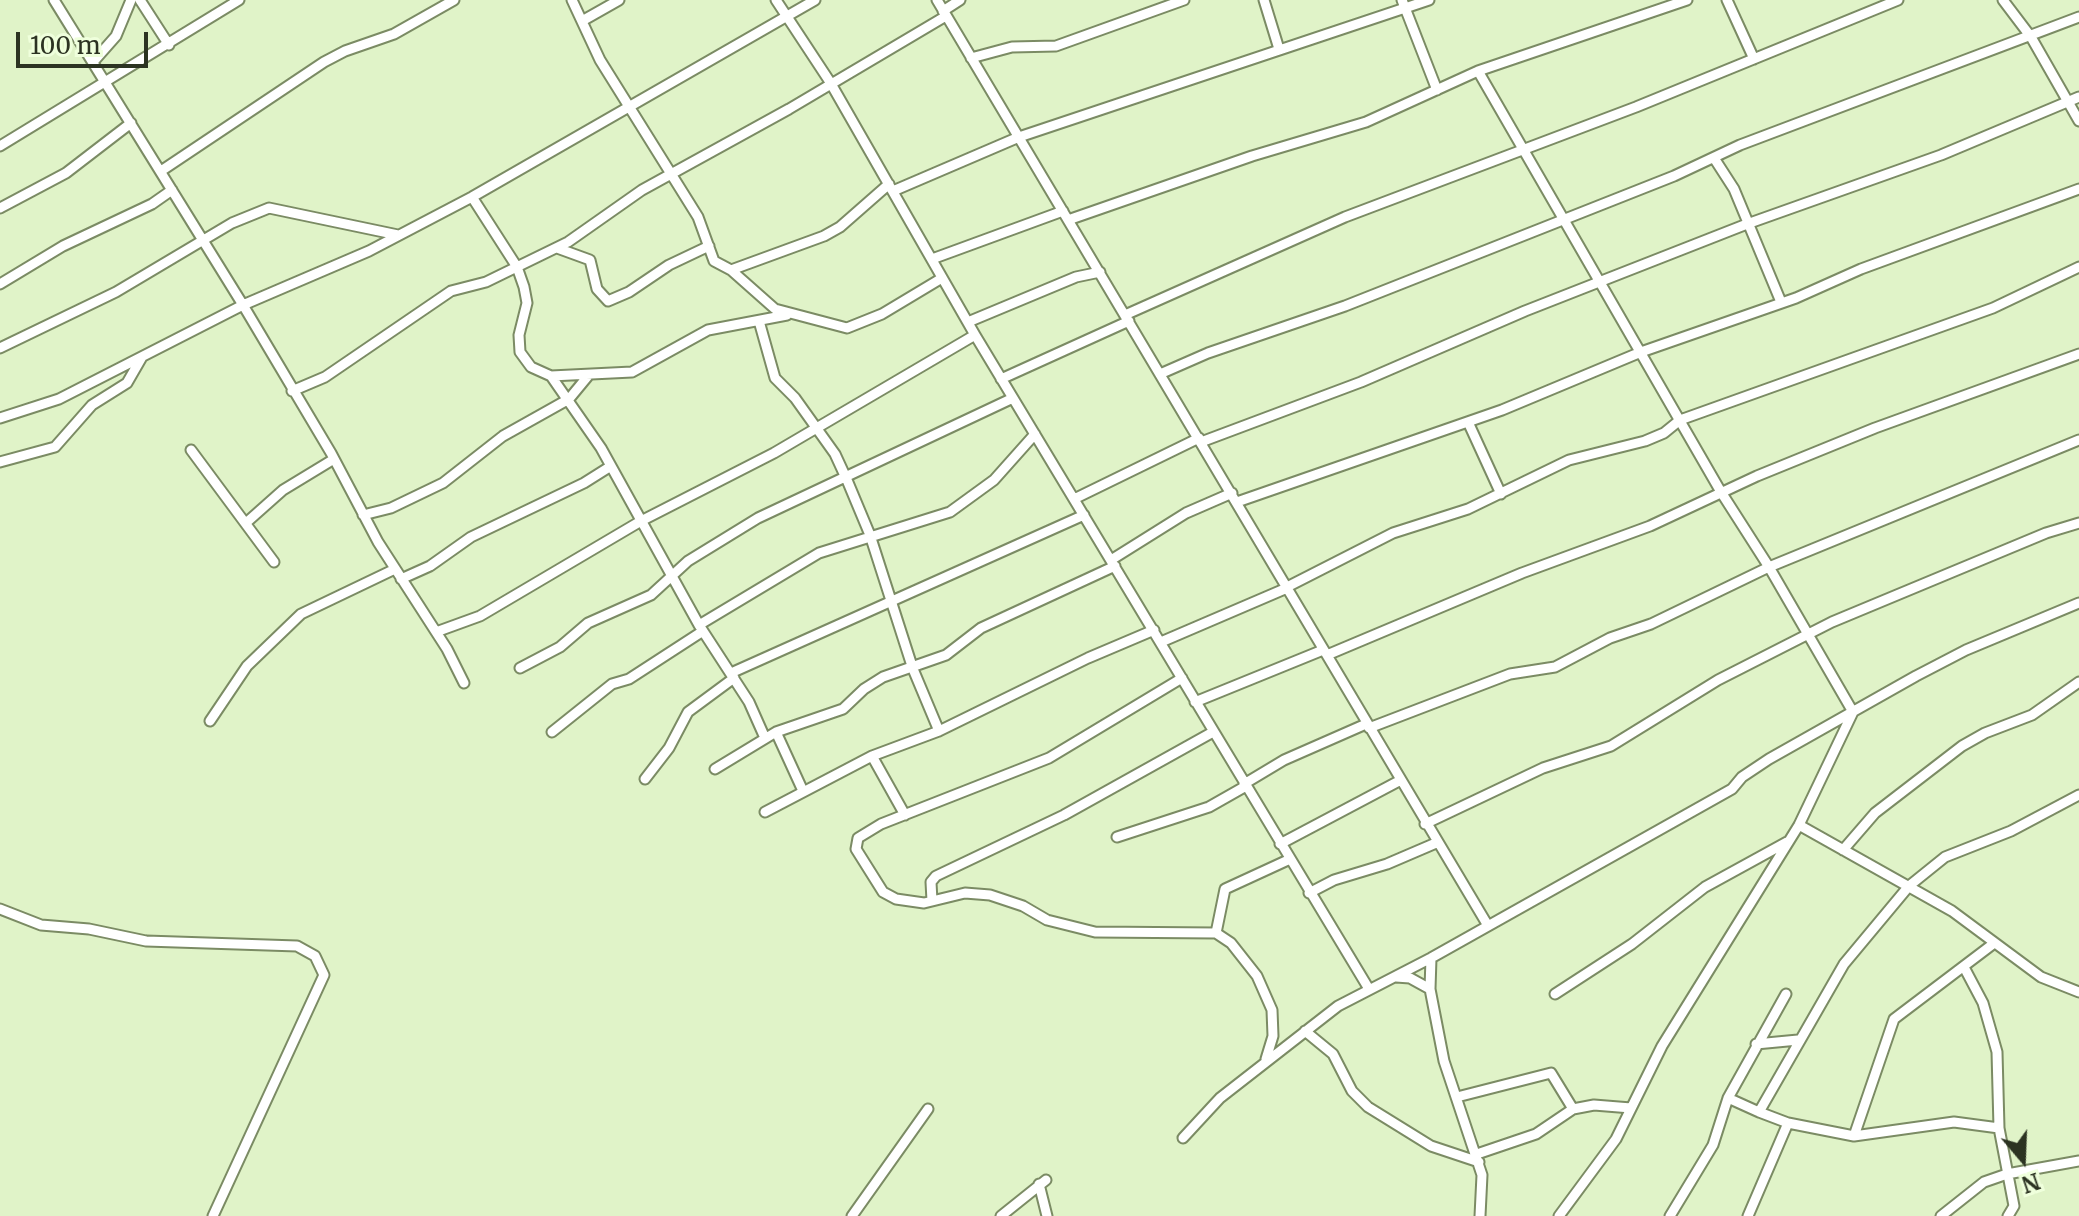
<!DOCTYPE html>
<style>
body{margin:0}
#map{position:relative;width:2079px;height:1216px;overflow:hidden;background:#e0f3c8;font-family:Merriweather,serif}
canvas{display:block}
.north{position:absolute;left:1983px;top:1120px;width:80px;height:80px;-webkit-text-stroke:6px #efffdc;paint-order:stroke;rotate:161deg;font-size:22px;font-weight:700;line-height:32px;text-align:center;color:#2c3322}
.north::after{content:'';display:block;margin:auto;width:28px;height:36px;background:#2c3322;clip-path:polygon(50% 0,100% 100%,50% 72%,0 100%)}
.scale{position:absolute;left:16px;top:32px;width:132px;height:36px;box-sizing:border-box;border:4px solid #2c3322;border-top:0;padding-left:10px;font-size:24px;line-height:28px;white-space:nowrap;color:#2c3322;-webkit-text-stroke:6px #efffdc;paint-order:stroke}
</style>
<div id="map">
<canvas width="2079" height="1216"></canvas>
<div class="north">N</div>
<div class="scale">100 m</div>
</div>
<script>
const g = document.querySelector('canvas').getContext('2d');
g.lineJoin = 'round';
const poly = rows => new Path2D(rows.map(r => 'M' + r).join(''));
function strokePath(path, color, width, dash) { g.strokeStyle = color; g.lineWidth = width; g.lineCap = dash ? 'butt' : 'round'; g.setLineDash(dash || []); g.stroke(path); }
const street = poly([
 [54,0,243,305,331,453,378,542,447,649,464,683],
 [140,0,169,45],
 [572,0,600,60,698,217,714,261,731,270,775,309,847,328,882,314,942,278],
 [776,0,830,82,975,335,1369,989],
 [937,0,1487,924],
 [1264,0,1279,49],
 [1402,0,1437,90],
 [1727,0,1754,59],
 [2003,0,2031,37,2079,121],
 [943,11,960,0],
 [582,21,619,0],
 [971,58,1012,47,1056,46,1184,0],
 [93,62,116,36,131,0],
 [1478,71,1687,0],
 [0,146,239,0],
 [1714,158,1734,189,1781,302],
 [161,171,324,62,345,51,394,34,454,0],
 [893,191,1019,137,1429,0],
 [472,197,517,267,524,287,527,303,519,335,520,352,531,367,551,376,632,372,708,330,787,315],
 [0,208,66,173,131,123],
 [1068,220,1252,156,1366,122,1478,71,1721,492,1769,567,1853,712],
 [557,248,590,260,597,289,608,301,629,292,669,265,709,246],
 [932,259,1063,211],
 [731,270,824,236,840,227,889,184],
 [0,284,63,246,152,204,172,190],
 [1125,315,1345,217,1636,107,1898,0],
 [759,321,775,378,795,398,835,454,847,480,870,535,913,669,939,731],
 [968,322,1076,277,1100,272],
 [0,348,116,292,232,223,269,208,398,235],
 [1160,374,1208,353,1345,306,1674,176,1740,145,2079,17],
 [551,376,601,448,699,625,749,702,765,738],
 [1001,379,1129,321],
 [292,391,325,377,451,291,486,282,568,242,642,190,789,109,946,16],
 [0,418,59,399,243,305,369,251,472,197,815,0],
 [1468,422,1501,494],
 [1201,442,1361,382,1525,311,1747,224,1941,155,2079,97],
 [191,450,274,562],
 [0,462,55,447,92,405,127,383,142,357],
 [1074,499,1199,438],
 [1237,502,1502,410,1641,352,1796,298,1861,269,2079,189],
 [363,515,391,508,443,483,503,436,569,399,588,376],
 [247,522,283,490,334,459],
 [1111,560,1186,513,1232,493],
 [401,579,430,566,471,537,584,483,611,466],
 [1287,587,1393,533,1468,509,1569,460,1645,441,1664,433,1680,420,1993,308,2079,267],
 [699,625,819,553,950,512,994,480,1035,434],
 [436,632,480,616,641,521,774,453,975,335],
 [1161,642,1287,588],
 [1327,655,1522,573,1650,526,1757,476,1875,428,2079,354],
 [520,668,560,647,588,623,651,595,688,561,758,518,1013,398],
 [731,673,1084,515],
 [1182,678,1049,758,881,824,858,838,856,849,883,892,896,899,924,903,965,893,990,895,1023,906,1047,920,1095,932,1216,933,1231,943,1257,976,1272,1010,1273,1036,1266,1059],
 [1195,702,1323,650],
 [210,721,247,666,301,614,395,569],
 [1369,728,1510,674,1555,667,1610,638,1651,624,1769,567,2079,440],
 [552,732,612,684,629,679,703,631],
 [776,732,803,791],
 [872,756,905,815],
 [715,769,776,732,843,709,864,689,883,677,946,655,981,628,1115,566],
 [645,779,669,748,688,712,734,678],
 [1244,784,1284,760,1366,724],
 [765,812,872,756,939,731,1088,658,1154,630],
 [1425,824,1543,768,1611,746,1718,680,1832,622,2046,533,2079,523],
 [1799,825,1952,911,2041,977,2079,992],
 [1117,837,1209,807,1246,786],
 [1280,844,1399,781],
 [1843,850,1875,813,1962,746,1985,733,2032,715,2079,682],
 [1309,893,1334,880,1387,864,1436,843],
 [932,901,931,882,936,876,1064,815,1213,732],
 [0,909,41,925,89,929,146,941,297,946,315,956,324,975,213,1216],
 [1216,933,1225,889,1288,860],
 [1431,958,1430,989,1444,1061,1482,1175,1480,1216],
 [1965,969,1983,1003,1997,1052,1999,1128,2014,1206,2008,1216],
 [1396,977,1410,978,1430,989],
 [1555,994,1632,944,1705,887,1787,842],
 [1305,1031,1333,1054,1352,1091,1368,1107,1431,1146,1479,1162],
 [1756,1044,1798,1040],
 [1457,1097,1551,1073,1573,1109],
 [1728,1098,1759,1112,1844,964,1909,886,1945,857,2011,831,2079,795],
 [1759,1112,1788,1123,1854,1136,1954,1122,1999,1128],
 [1854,1136,1894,1019,1993,944],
 [1183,1138,1220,1098,1338,1006,1431,958,1732,789,1742,777,1769,759,1916,676,1966,650,2079,603],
 [1477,1154,1536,1134,1573,1109,1594,1105,1631,1108],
 [1039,1184,1047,1216],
 [852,1216,928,1109],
 [1001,1216,1046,1180],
 [1559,1216,1616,1139,1662,1046,1799,825,1853,712],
 [1670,1216,1713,1145,1728,1098,1786,994],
 [1748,1216,1788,1123],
 [1941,1216,1984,1182,2007,1174,2079,1161]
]);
strokePath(street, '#7b8b64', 13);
strokePath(street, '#fff', 9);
</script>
